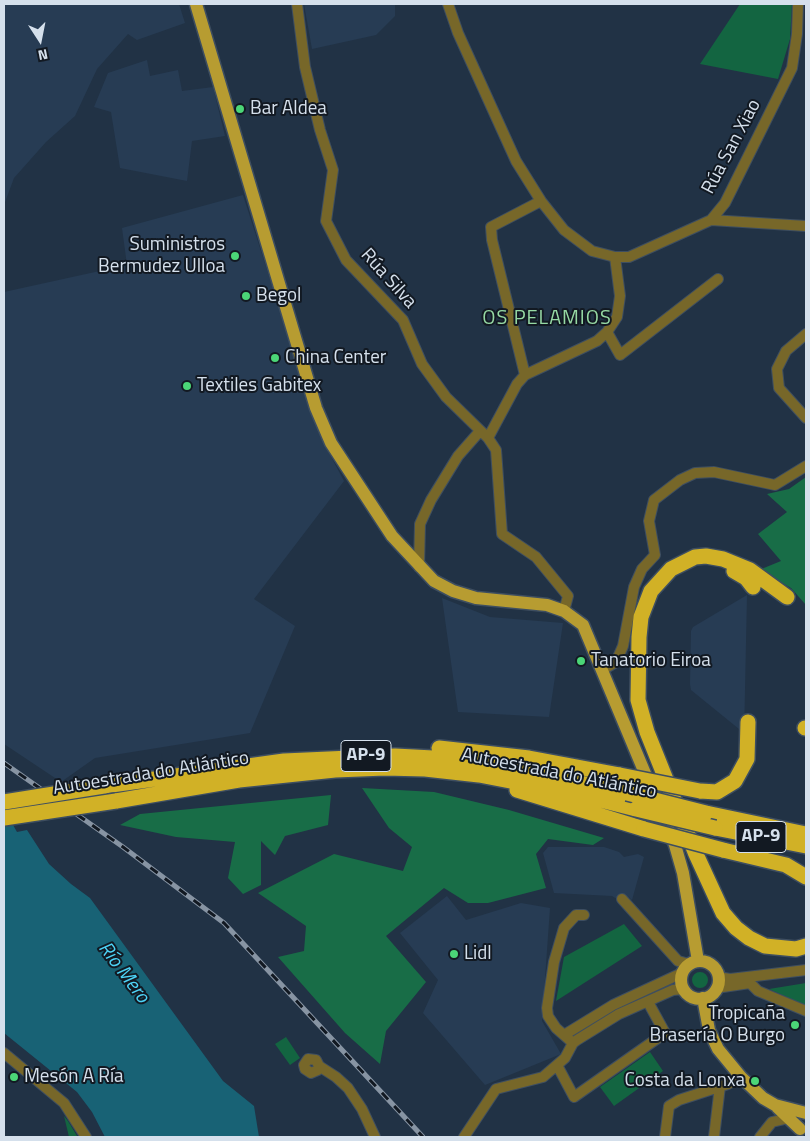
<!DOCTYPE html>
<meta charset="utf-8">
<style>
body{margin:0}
#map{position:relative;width:810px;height:1141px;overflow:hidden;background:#213245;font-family:"Titillium Web",sans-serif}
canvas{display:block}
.frame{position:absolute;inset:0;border:5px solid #d5e0ec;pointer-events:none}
.north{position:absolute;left:15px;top:15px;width:50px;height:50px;-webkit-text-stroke:4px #121922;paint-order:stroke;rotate:169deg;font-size:14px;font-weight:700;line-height:20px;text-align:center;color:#d5e0ec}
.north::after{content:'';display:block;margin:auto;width:18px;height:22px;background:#d5e0ec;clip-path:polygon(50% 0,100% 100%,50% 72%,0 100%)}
</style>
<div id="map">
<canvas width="810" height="1141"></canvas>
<div class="frame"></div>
<div class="north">N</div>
</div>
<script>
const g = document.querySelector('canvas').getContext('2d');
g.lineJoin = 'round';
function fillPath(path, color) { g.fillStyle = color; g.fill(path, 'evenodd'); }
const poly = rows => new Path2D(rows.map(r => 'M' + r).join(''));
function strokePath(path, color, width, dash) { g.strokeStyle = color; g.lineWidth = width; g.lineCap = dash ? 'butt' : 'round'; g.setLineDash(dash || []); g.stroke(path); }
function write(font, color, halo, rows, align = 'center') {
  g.font = font + ' "Titillium Web",sans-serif'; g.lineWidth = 4; g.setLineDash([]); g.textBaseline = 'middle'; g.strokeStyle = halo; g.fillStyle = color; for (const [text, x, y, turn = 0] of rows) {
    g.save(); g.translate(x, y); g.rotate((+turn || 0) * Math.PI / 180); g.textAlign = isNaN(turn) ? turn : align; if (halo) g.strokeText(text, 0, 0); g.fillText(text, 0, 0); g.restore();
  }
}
fillPath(poly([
 [4,4,179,4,185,23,137,40,128,34,97,69,75,116,46,142,14,178,4,205],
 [304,4,395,4,395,16,376,35,312,49],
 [147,60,150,76,178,70,182,91,213,87,225,136,192,141,187,181,120,168,111,112,94,107,108,73],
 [243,195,321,438,344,481,254,599,295,626,250,733,95,758,61,782,4,744,4,292,127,265,122,228],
 [747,595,744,737,739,729,691,690,690,684,691,631,693,627],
 [442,598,490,617,563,623,549,717,458,712],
 [548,847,604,847,619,852,624,857,638,854,644,857,632,900,625,894,617,899,612,896,554,893,543,853],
 [447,896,466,920,521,903,550,908,542,1021,561,1054,485,1085,423,1013,438,980,400,933]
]), '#273c54');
fillPath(poly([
 [740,4,792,4,790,39,778,79,700,64],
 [624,924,642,946,556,1001,564,957],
 '692 980a8 8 0 1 1 16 0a8 8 0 1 1-16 0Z',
 [806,983,806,1006,769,989],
 [286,1037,300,1058,290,1065,275,1044],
 [650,1052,663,1071,614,1106,600,1087],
 [64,1116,68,1121,77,1136,69,1137]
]), '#136541');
fillPath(poly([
 [806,477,806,605,791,588,759,570,781,561,758,534,787,512,767,494,789,489],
 [362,788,434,792,509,810,604,838,593,845,548,839,536,854,546,888,488,903,468,903,444,888,386,936,426,982,386,1031,380,1064,345,1033,278,957,304,951,306,926,258,893,334,854,403,871,412,847,389,828],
 [331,795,328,825,285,836,275,855,261,841,261,885,243,894,228,878,235,842,176,837,120,825,140,814]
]), '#186d47');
fillPath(poly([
 [4,809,17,832,27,830,49,864,71,884,90,898,223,1081,254,1106,259,1137,105,1137,92,1112,77,1092,4,1033]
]), '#186275');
const minor = poly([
 [297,4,305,67,320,130,333,170,326,221,346,260,403,320,422,364,446,397,488,438,496,450,502,534,536,557,568,596,564,611],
 [448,4,458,33,516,161,541,201,564,230,592,251,615,257,629,257,711,220,725,203,792,68,797,34,798,4],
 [711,220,806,226],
 [607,332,620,355,718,279],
 [806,334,786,351,777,369,779,388,806,418],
 [525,375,492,240,491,227,541,201],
 [488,438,517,384,525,375,597,341,607,332,617,317,620,296,615,257],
 [419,567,420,524,431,500,458,456,480,431],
 [604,669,616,662,623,646,634,587,642,569,655,555,649,521,654,500,680,480,695,473,714,472,775,485,806,466],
 [622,899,678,961,689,964],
 [718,977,730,979,806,970],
 [716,988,750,983,758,991,806,1011],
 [564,1035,613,1005,682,973],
 [573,1043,556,1028,548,1016,547,1008,554,962,564,928,576,915,584,915],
 [4,1053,64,1103,86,1137],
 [557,1065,574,1097,665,1033,648,1002],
 [319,1066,318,1070,311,1073,305,1069,304,1065,308,1059,316,1060,319,1066,336,1077,348,1088,362,1109,375,1137],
 [464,1137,496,1089,543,1077,565,1058,573,1043,577,1040,619,1014,673,990,683,989],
 [665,1137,669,1106,679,1100,728,1084,741,1077],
 [714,1137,720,1086],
 [760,1137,772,1122,789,1118]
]);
const major = poly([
 [196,4,316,408,331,443,392,536,434,581,453,591,476,598,547,605,564,611,583,625,675,845,683,873,698,961],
 '681 980a19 19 0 1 1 38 0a19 19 0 1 1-38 0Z',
 [703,998,709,1030,718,1049,741,1077,763,1098,775,1105,806,1113],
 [778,1108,800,1129]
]);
const highway = poly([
 [734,571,746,578,753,587],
 [787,597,750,570,723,559,706,556,695,557,671,569,651,591,641,617,639,637,638,700,647,732,695,852,723,913,736,928,749,938,765,946,796,949,806,946],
 [805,728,806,728],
 [439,748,529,758,620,775],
 [104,786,284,761,395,756,452,759,502,766,627,793],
 [517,790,644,829],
 [700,791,717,792,735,781,747,759,748,722],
 [116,801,239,780,335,770,385,768,425,769,479,775,577,794,636,809],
 [706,813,806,834],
 [715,828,806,846],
 [723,850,786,865,806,877]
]);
strokePath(minor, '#3e4e60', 12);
strokePath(major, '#3e4e60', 15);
strokePath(highway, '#3e4e60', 18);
strokePath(minor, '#776729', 10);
strokePath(major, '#b79c31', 12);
strokePath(highway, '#d1b126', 15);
const rail = poly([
 [4,763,123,847,224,923,423,1137]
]);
strokePath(rail, '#8794a3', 5);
strokePath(rail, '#121922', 3, [9]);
const highwayBridge = poly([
 [620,775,700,791],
 [627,793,706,813],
 [4,802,104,786],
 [636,809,715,828],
 [4,818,116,801],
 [644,829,723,850]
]);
strokePath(highwayBridge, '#3e4e60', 18, []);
strokePath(highwayBridge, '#d1b126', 15);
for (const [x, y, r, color] of [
 [240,109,5,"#4bd677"],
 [235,256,5,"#4bd677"],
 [246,296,5,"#4bd677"],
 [275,358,5,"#4bd677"],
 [187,386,5,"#4bd677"],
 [581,661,5,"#4bd677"],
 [454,954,5,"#4bd677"],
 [795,1025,5,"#4bd677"],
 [14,1077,5,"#4bd677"],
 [755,1081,5,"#4bd677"]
]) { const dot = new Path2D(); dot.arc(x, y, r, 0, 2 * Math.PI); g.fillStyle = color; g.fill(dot); strokePath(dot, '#121922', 2); }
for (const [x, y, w] of [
 [366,756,50],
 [761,837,50]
]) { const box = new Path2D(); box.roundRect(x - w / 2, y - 15.5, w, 31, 4); g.fillStyle = '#121922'; g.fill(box); strokePath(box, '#d5e0ec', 1); }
write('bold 18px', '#d5e0ec', null, [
 ["AP-9",366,756],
 ["AP-9",761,837]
]);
write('19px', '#d5e0ec', '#121922', [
 ["Bar Aldea",250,109],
 ["Suministros",225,245,"right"],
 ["Bermudez Ulloa",225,267,"right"],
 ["Begol",256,296],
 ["China Center",285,358],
 ["Textiles Gabitex",197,386],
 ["Tanatorio Eiroa",591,661],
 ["Lidl",464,954],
 ["Tropicaña",785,1014,"right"],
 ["Brasería O Burgo",785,1036,"right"],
 ["Mesón A Ría",24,1077],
 ["Costa da Lonxa",745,1081,"right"]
], 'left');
write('19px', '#d5e0ec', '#121922', [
 ["Rúa San Xiao",732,147,-62],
 ["Rúa Silva",388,279,48],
 ["Autoestrada do Atlántico",151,774,-9],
 ["Autoestrada do Atlántico",559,774,11]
]);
g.letterSpacing = '1px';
write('20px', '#96d9a4', '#121922', [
 ["OS PELAMIOS",547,319]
]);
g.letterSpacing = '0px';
write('italic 20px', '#4dd3f6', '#121922', [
 ["Río Mero",123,973,53]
]);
</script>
